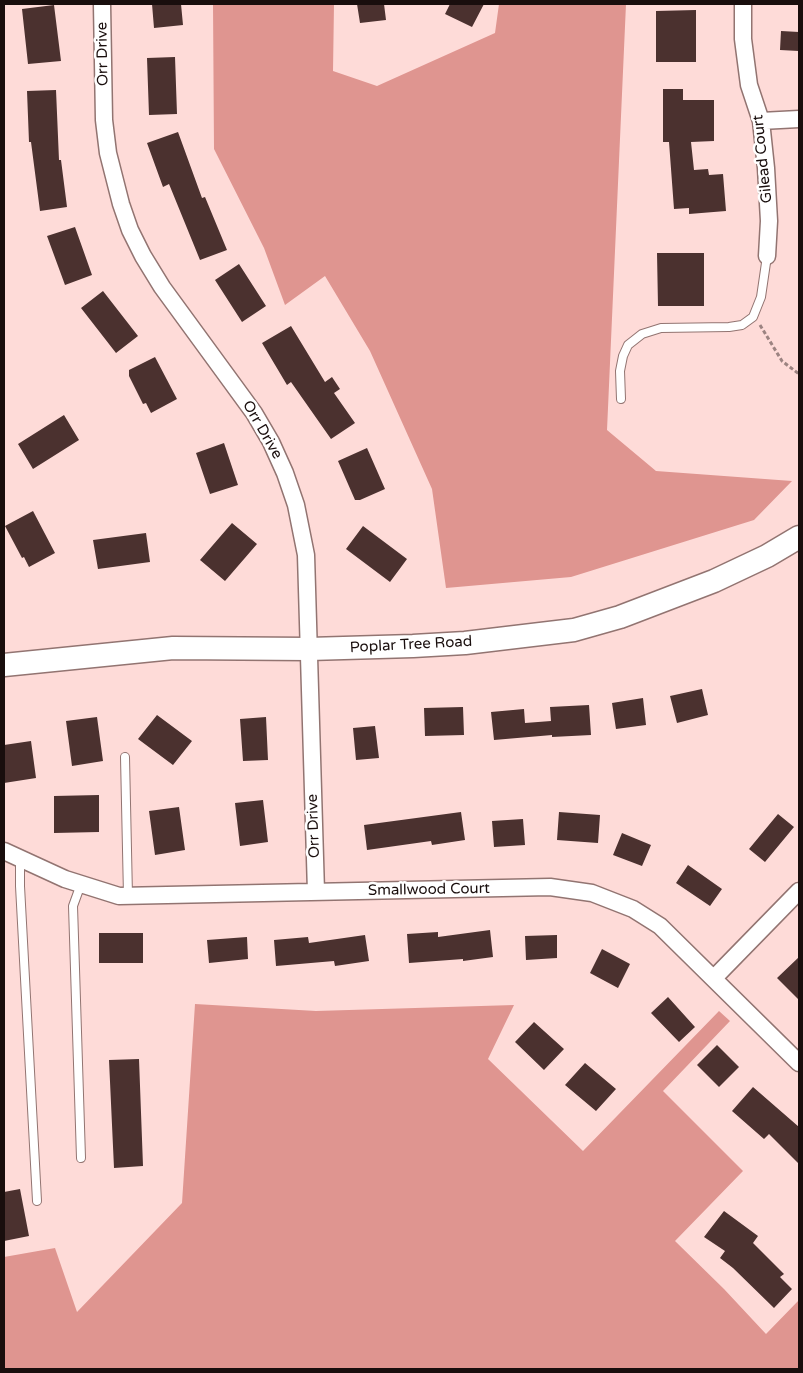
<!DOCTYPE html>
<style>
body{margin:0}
#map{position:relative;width:803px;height:1373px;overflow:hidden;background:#fedbd8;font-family:"Varela Round",sans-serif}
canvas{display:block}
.frame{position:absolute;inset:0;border:5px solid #190e0d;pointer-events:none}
</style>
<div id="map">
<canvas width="803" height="1373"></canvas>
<div class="frame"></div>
</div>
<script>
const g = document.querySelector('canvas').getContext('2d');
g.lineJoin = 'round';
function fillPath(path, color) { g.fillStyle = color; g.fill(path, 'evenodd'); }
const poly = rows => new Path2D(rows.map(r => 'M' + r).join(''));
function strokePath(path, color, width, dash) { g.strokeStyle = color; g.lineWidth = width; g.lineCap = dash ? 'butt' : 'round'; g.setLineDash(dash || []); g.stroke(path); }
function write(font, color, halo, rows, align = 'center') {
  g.font = font + ' "Varela Round",sans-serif'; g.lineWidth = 5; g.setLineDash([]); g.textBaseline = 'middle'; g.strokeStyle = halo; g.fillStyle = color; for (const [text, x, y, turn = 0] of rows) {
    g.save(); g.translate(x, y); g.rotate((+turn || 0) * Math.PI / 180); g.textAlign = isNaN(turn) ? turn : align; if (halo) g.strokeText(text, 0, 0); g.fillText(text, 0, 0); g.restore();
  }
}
fillPath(poly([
 [213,4,334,4,333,71,377,86,495,33,499,4,626,4,607,430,656,471,792,481,754,520,571,577,446,588,432,489,370,351,325,276,285,305,264,248,214,149],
 [195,1004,316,1011,514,1005,488,1059,583,1151,719,1011,730,1021,663,1091,743,1171,675,1241,724,1289,766,1334,799,1300,799,1369,4,1369,4,1257,55,1248,77,1312,182,1203]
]), '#df9590');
fillPath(poly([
 [152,4,181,4,183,25,154,28],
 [357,4,384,4,386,20,360,23],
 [450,4,484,4,472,27,445,14],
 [54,5,61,61,28,64,22,9],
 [696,10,696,62,656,62,656,11],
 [781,31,799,32,799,51,780,50],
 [175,57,177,114,149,115,147,58],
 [663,89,683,89,683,100,714,100,714,141,691,142,694,170,708,169,709,175,723,174,726,211,689,214,689,208,674,209,669,142,663,142],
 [56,90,59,160,61,160,67,207,40,211,31,142,29,142,27,91],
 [178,132,202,198,205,197,227,250,200,260,169,184,163,187,147,143],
 [75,227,92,275,65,285,47,236],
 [657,253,704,253,704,306,658,306],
 [239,264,266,306,242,322,215,280],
 [103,291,138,336,116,353,81,308],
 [291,326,325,382,332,377,340,389,334,393,355,423,331,439,291,382,287,385,262,343],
 [155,357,177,399,151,413,146,403,143,404,129,376,129,370],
 [64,415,79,440,33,469,18,444],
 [224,443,238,485,210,494,196,453],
 [367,448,385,489,360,500,355,500,338,461],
 [33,511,55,553,29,567,24,557,22,558,5,526],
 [232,523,257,544,225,581,200,560],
 [363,526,407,559,390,582,346,549],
 [146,533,150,562,98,569,93,540],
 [702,689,708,715,677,723,670,696],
 [643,698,646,725,616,729,612,703],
 [589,705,591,735,552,737,552,735,494,740,491,712,524,709,525,723,551,721,550,707],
 [463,707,464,735,425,736,424,708],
 [157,715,192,741,173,765,138,739],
 [97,717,103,761,72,766,66,721],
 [266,717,268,760,243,761,240,719],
 [375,726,379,758,356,760,353,728],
 [31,741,36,778,4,783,4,745],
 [99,795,99,832,54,833,54,796],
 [263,800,268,842,240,846,235,803],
 [179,807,185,850,155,855,149,811],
 [461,812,465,840,432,845,431,841,367,850,364,825],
 [559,812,600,815,598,843,557,840],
 [778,814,794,827,765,862,749,849],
 [523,819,525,845,494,847,492,821],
 [622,833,651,845,642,866,613,855],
 [688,865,722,889,710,906,676,883],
 [490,930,493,957,463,961,463,959,409,963,407,934,438,932,438,937],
 [99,933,143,933,143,963,99,963],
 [365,935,369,961,335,966,334,961,276,966,274,940,308,937,309,943],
 [557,935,557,958,526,960,525,936],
 [247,937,248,959,209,963,207,940],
 [602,949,630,964,618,988,590,973],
 [799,957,799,1000,777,978],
 [668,997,695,1027,679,1042,651,1013],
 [534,1022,564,1049,544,1070,515,1042],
 [717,1045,739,1067,719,1087,697,1065],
 [139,1059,143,1166,114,1168,109,1060],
 [585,1063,616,1089,596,1111,565,1085],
 [753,1087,799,1127,799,1164,769,1134,764,1139,732,1111],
 [20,1189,29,1236,4,1241,4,1192],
 [724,1211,758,1236,753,1243,784,1274,780,1277,792,1289,774,1308,733,1268,720,1258,725,1251,704,1237]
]), '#4b312f');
const service = poly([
 [621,399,620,371,623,356,628,345,642,334,661,328,729,327,742,325,753,317,761,297,767,256],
 [125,757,128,896],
 [20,859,20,886,37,1201],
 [81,884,73,906,81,1158]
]);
const minor = poly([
 [102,4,104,120,108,153,121,204,130,230,143,256,162,287,254,413,271,442,285,473,296,505,306,555,316,892],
 [743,4,743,39,749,85,761,121,766,168,769,221,767,256],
 [761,121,799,119],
 [4,851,65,879,119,896,550,887,592,893,633,909,660,926,799,1063],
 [714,978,799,891]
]);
const secondary = poly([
 [4,665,173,648,309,649,413,646,465,643,574,630,620,617,714,581,767,556,799,537]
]);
strokePath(service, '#927471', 10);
strokePath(minor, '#927471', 19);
strokePath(secondary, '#927471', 25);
strokePath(poly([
 [760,325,782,361,799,374]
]), '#9c8381', 3, [4, 2.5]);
strokePath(service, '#fff', 8);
strokePath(minor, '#fff', 16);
strokePath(secondary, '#fff', 22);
write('15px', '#190e0d', '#fff', [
 ["Orr Drive",103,54,-91],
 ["Gilead Court",763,159,-96],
 ["Orr Drive",262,430,60],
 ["Poplar Tree Road",411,645,-3],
 ["Orr Drive",314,826,-92],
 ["Smallwood Court",429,890,-1]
]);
</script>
